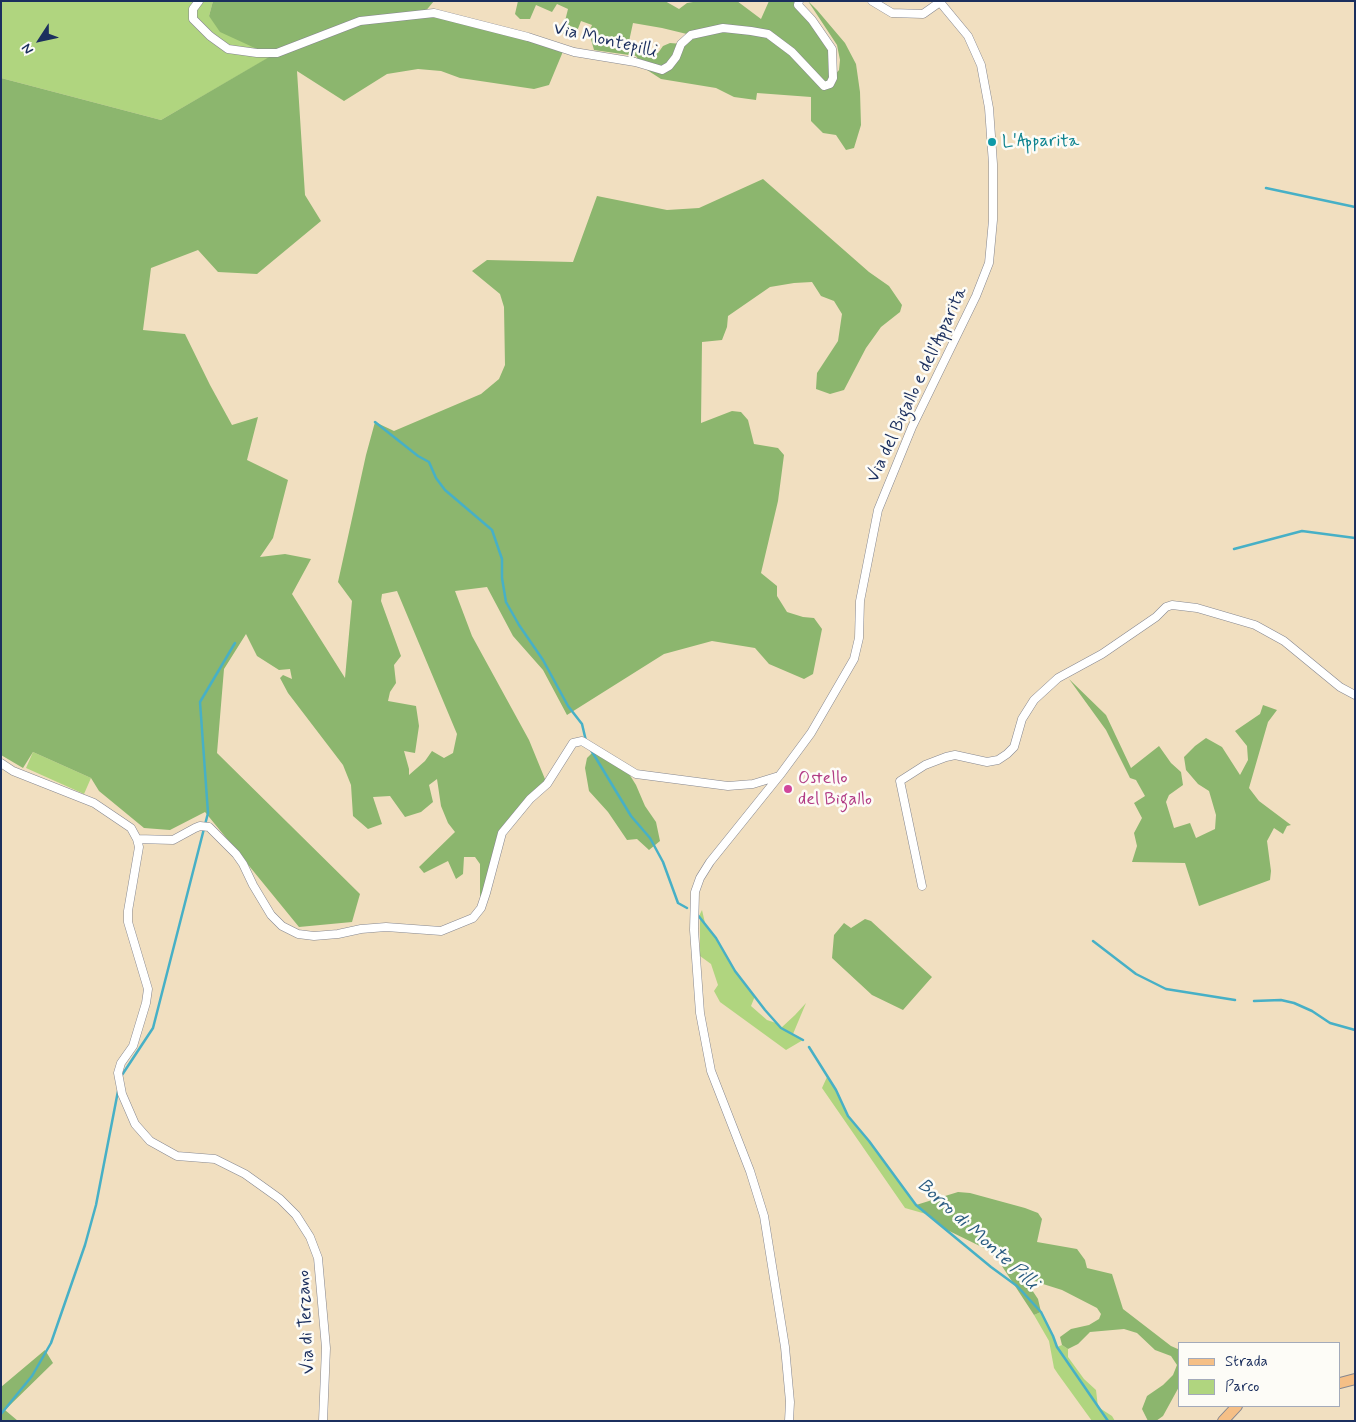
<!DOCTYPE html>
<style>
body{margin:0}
#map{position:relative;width:1356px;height:1422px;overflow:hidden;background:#f1dfc0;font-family:Mynerve,sans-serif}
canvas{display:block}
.frame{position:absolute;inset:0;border:2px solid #1b2f5e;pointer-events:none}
.legend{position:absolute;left:1178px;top:1342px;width:162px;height:65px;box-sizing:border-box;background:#fdfcf7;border:1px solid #a3aaba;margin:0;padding:6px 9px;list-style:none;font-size:15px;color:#1b2f5e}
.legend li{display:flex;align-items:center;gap:10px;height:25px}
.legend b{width:25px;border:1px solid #a3aaba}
.north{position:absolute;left:15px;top:15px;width:50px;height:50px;-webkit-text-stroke:4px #fdfcf7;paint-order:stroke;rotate:235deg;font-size:14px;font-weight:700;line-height:20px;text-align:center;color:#1b2f5e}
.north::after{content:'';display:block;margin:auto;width:18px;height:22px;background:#1b2f5e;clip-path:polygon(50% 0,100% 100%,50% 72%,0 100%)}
</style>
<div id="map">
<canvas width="1356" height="1422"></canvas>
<div class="frame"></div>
<ul class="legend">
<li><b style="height:6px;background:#f5bf86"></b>Strada</li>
<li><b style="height:14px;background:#b0d57f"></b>Parco</li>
</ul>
<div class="north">N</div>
</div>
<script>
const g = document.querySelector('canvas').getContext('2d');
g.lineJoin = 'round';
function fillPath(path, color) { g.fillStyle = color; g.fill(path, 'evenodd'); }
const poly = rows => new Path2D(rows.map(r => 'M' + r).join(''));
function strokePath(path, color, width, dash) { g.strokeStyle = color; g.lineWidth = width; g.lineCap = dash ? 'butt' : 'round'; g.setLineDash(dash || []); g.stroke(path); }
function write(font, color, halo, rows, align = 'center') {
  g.font = font + ' Mynerve,sans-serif'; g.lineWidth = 5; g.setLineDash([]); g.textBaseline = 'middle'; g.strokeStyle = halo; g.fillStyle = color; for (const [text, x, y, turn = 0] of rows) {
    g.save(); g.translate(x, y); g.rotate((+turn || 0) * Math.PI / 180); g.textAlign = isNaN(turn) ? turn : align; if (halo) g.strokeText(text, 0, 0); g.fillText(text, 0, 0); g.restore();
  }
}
fillPath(poly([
 [1,1,213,1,209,16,277,53,161,120,1,78],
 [33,752,91,778,84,794,26,768],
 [702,910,705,923,716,938,735,971,755,996,751,1006,767,1020,776,1023,781,1028,795,1015,806,1003,793,1034,803,1040,786,1050,720,1002,714,991,718,985,711,964,700,956,700,914],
 [827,1077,836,1090,848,1116,869,1141,916,1205,926,1214,905,1208,822,1088],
 [1041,1312,1053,1336,1057,1347,1062,1345,1068,1349,1068,1357,1084,1379,1096,1390,1098,1407,1112,1416,1115,1421,1092,1421,1058,1374,1054,1368,1049,1341,1034,1315]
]), '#b0d57f');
fillPath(poly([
 [213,1,434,1,424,13,564,49,549,85,534,89,460,78,441,71,418,69,387,74,344,101,297,71,305,195,321,221,257,274,218,272,198,250,151,268,143,330,185,334,210,385,232,425,258,417,247,460,288,480,273,538,260,557,285,554,311,559,292,594,345,678,352,601,338,582,366,455,375,422,394,431,481,394,499,379,505,365,504,307,500,294,472,271,487,260,573,262,597,196,667,210,699,208,763,179,869,272,889,286,902,305,900,312,881,327,866,348,844,390,830,394,816,389,817,373,838,341,842,314,834,301,821,296,812,282,794,283,770,287,728,316,727,327,722,340,702,342,701,423,732,411,741,412,748,420,754,444,778,448,784,455,778,501,761,573,777,586,777,596,787,612,803,617,814,618,822,629,813,674,804,679,769,664,755,648,712,641,664,654,567,715,543,670,513,636,487,587,455,591,472,636,529,740,547,784,502,834,486,893,480,898,480,864,475,857,464,857,463,874,456,879,448,861,424,873,419,867,455,832,448,823,441,806,437,779,429,785,433,802,421,812,405,817,390,796,373,797,382,824,368,829,353,816,351,785,343,765,288,693,280,678,283,675,292,679,290,669,279,670,257,656,246,634,224,669,217,753,360,894,352,922,299,927,205,812,170,830,144,828,99,791,91,778,33,752,23,768,1,755,1,78,161,120,276,53,257,49,220,32,209,16],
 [397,591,457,734,453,753,444,758,432,751,425,761,409,775,409,769,404,751,415,753,419,726,416,706,388,701,390,692,396,683,394,665,401,656,381,601,382,594],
 [518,1,665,1,679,9,687,3,699,1,737,1,761,19,769,1,799,1,832,49,833,77,839,70,840,60,837,45,808,1,817,10,845,43,856,64,860,92,861,125,854,148,846,150,836,135,823,133,811,121,811,97,757,93,756,100,734,97,716,88,661,79,644,68,636,56,594,50,589,32,592,25,581,21,574,39,562,33,568,9,557,4,552,12,536,5,530,19,520,19,515,14],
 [633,23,662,28,691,35,682,44,670,43,663,46,658,53,646,55,628,46],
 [1069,679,1106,715,1131,768,1159,746,1171,763,1181,772,1183,785,1169,795,1166,802,1174,828,1190,823,1196,838,1215,829,1216,815,1209,791,1198,784,1186,770,1184,757,1195,746,1206,738,1222,747,1240,775,1248,760,1247,746,1235,731,1260,714,1263,705,1277,710,1268,722,1249,788,1259,801,1291,825,1287,826,1283,834,1274,828,1267,841,1271,871,1270,880,1199,906,1185,863,1132,862,1137,846,1134,833,1142,818,1134,803,1145,796,1136,780,1130,778,1106,730],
 [596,749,626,769,636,785,645,806,656,822,660,841,649,850,637,839,627,840,608,812,589,791,585,768,587,758],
 [865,919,871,921,932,977,903,1010,872,995,832,958,834,935,844,923,851,928],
 [958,1192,970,1193,1025,1208,1038,1213,1042,1219,1037,1242,1077,1249,1085,1260,1087,1268,1112,1274,1123,1309,1171,1346,1180,1350,1180,1385,1163,1416,1156,1421,1148,1421,1142,1409,1147,1396,1163,1385,1173,1375,1177,1365,1171,1356,1155,1350,1137,1333,1124,1329,1090,1332,1078,1344,1068,1349,1062,1345,1060,1337,1071,1329,1089,1325,1099,1319,1101,1314,1097,1308,1062,1290,1024,1278,1038,1299,1041,1312,1034,1315,998,1260,988,1250,943,1228,916,1205],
 [45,1350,53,1363,5,1410,18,1421,1,1421,1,1387]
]), '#8cb66e');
strokePath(poly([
 [1266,188,1355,207],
 [375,422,418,456,429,462,436,478,445,490,492,530,502,559,502,578,506,602,519,625,543,660,568,706,582,724,586,741],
 [1234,549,1302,531,1355,538],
 [591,750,631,816,650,838,663,862,678,903,687,908],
 [697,914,716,938,735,971,765,1010,781,1028,803,1040],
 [1093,941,1136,974,1166,989,1235,1000],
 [1254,1001,1281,1000,1294,1003,1312,1011,1330,1023,1355,1030],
 [809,1047,836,1090,848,1116,869,1141,916,1205,991,1267,1017,1286,1041,1312,1053,1336,1057,1347,1108,1421],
 [120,1078,153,1028,208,813,200,702,235,643],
 [1,1414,32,1376,51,1343,85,1245,96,1205,118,1091]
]), '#47b0c6', 2.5);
const minor = poly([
 [199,1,193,9,193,19,210,36,228,49,257,53,277,53,360,21,434,13,528,37,574,52,635,62,662,70,669,66,676,57,681,44,691,35,723,28,751,31,768,34,792,52,824,86,830,84,833,78,832,49,812,20,798,5,799,1],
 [872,1,892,13,923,14,940,2],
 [1,763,13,771,94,803,131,828,137,839,139,847,128,911,128,922,148,989,146,1003,133,1046,121,1063,118,1073,122,1094,135,1124,150,1141,177,1156,215,1159,245,1174,280,1199,296,1215,310,1237,318,1258,326,1348,323,1421],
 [137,839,173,840,195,828,200,826,209,827,236,854,243,864,253,885,271,915,282,926,298,934,314,936,338,934,361,929,386,927,441,931,473,918,481,908,486,893,502,833,530,799,547,784,573,743,582,741,636,774,728,786,753,784,779,776],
 [922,886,900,781,925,765,946,757,955,755,987,762,998,760,1007,754,1014,747,1022,719,1034,700,1058,678,1102,654,1156,617,1166,607,1172,605,1197,608,1255,625,1284,641,1340,687,1355,695],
 [789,1421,790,1402,785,1347,764,1216,750,1171,711,1071,700,1013,694,930,695,892,700,878,710,862,780,775,811,733,854,659,859,638,860,601,878,510,912,427,976,296,989,263,993,220,993,164,989,108,981,65,968,36,939,1]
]);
const major = poly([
 [1340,1383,1355,1379],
 [1223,1421,1237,1406]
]);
strokePath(minor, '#86878f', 9);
strokePath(major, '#86878f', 12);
strokePath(minor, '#fff', 8);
strokePath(major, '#f5bf86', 10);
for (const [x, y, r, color] of [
 [992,142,5,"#0f9aa8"],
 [788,789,5,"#d1479c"]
]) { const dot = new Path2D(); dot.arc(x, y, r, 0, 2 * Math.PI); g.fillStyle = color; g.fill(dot); strokePath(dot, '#fdfcf7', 2); }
write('18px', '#1b2f5e', '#fdfcf7', [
 ["Via Montepilli",605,41,13],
 ["Via del Bigallo e dell'Apparita",918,385,-65],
 ["Via di Terzano",307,1322,-93]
]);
write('18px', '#0d838f', '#fdfcf7', [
 ["L'Apparita",1002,142]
], 'left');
write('18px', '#b23c85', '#fdfcf7', [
 ["Ostello",798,779],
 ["del Bigallo",798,800]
], 'left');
write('italic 19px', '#2a5c82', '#fdfcf7', [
 ["Borro di Monte Pilli",977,1235,42]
]);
</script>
